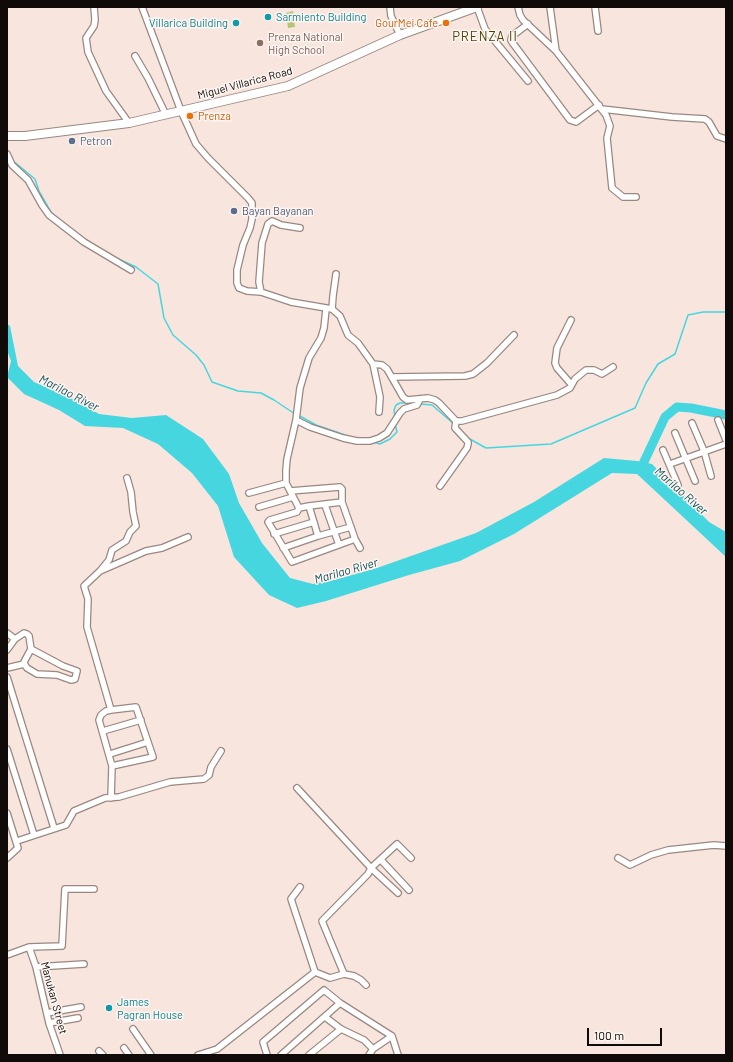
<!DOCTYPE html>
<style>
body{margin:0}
#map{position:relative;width:733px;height:1062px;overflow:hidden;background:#f8e5de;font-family:Barlow,sans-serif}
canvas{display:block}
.frame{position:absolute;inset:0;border:8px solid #100b08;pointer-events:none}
.scale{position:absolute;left:587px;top:1028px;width:75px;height:18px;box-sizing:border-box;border:2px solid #100b08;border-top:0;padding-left:5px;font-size:12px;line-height:14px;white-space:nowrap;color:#100b08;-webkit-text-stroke:3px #fdf5f2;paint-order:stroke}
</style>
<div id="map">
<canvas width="733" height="1062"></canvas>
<div class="frame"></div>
<div class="scale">100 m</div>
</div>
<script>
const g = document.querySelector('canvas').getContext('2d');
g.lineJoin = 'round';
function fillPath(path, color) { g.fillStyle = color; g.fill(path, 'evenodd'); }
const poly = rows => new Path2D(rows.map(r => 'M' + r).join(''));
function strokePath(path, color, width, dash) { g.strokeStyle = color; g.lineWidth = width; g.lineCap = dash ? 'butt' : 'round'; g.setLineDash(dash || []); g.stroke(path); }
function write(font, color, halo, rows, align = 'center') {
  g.font = font + ' Barlow,sans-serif'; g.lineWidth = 3; g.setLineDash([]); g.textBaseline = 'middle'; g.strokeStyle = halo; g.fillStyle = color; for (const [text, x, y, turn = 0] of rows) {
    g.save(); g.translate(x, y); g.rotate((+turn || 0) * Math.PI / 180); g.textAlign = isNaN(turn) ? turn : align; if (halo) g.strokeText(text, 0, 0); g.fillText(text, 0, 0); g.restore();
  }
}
fillPath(poly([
 [293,11,295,27,288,28,286,13]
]), '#b7c573');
fillPath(poly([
 [7,324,10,326,18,366,34,382,71,398,99,414,132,418,166,415,203,439,229,474,239,503,262,543,290,578,313,584,334,580,377,568,476,533,534,502,604,458,637,461,652,464,709,522,726,532,726,557,637,474,612,473,514,534,460,561,409,575,326,601,297,608,269,595,234,557,218,506,192,473,158,444,123,428,85,426,59,410,24,394,7,377,11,361,7,350]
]), '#46d6e0');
strokePath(poly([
 [12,160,35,179,39,191,51,212,57,218],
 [83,238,102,250],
 [114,257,136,267,158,284,164,318,173,335,196,355,204,365,212,382,238,391,261,393,274,400,295,414],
 [420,404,432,405,454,424],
 [298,415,316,425,354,438],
 [395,418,394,410,396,405,400,403,415,403],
 [468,438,486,448,551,444,635,408,646,383,658,364,675,354,688,315,703,312,726,312],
 [373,442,380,444,390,439,397,432,395,424]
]), '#46d6e0', 1.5);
strokePath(poly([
 [635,467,642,466,665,417,677,407,691,408,726,415]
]), '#46d6e0', 9);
const minor = poly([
 [94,7,95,20,94,26,86,38,88,52,106,91,129,123],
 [142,7,181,111,196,144,208,158,248,198,252,203,252,219,250,228,243,245,237,270,237,283,239,288,247,291,261,292,291,302,332,309,340,316,348,335,358,343,373,364,382,365,387,369,403,397,407,400,428,398,435,400,439,403,456,421,462,421,557,395,570,388,575,379,586,370,594,370,602,374,613,367],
 [390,7,391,16,400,35],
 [477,7,485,29,528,81],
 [518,7,520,15,523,20,556,51,606,115,610,126,607,138,612,188,623,197,636,197],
 [550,7,556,51],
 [595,7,598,31],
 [528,24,512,36,511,40,512,42,570,120,576,122,599,105],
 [135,56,148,78,166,115],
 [602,109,672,117,705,119,709,122,717,136,726,139],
 [7,154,12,165,28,180,42,205,49,215,84,242,131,270],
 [261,292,259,282,262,243,268,224,272,221,281,225,300,228],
 [326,309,324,328,321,338,309,358,300,388,296,420,287,459,286,470,286,483,299,508,309,506,318,536,351,527],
 [332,309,333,296,336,274],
 [571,320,557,348,555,363,557,368,571,384],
 [373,364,380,397,379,412],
 [392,377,465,376,473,374,487,363,514,335],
 [296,420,310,427,343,438,357,441,370,441,379,438,387,433,400,413,404,409,417,405,420,399],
 [718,420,726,440],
 [692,423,704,451,711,476],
 [675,433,695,481],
 [663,450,678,485],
 [670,464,726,444],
 [440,486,467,448,468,444,468,442,455,428,456,421],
 [290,491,340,487,342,489,342,502],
 [249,493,286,483],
 [325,505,339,545],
 [309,506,342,502,355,539,360,548],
 [259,507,293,497],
 [299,508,297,512,270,520,268,522,292,562,355,539],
 [274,534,314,522],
 [283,548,318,536],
 [100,571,146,551,162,548,188,537],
 [7,633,15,639],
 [7,650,15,639,24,633,27,634,29,636,31,649,63,666,77,671,75,679,71,680,57,675,37,674,27,668,25,665,24,662,31,649],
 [7,668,24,664],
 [7,677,54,828],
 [111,710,136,707,153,757,112,766],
 [103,731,141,720],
 [7,749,34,835],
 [110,754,148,742],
 [297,788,371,868,368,874,322,921,344,974,330,978,315,972],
 [111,798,112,766,99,720,101,715,106,711,111,710,87,627,88,599,84,586,100,571,109,560,112,550,126,541,130,532,136,526,133,512,131,492,127,478],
 [7,813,18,848,7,858],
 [17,841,66,825,74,811,105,798,119,797,170,782,204,779,209,775,211,767,221,751],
 [618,858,630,865,651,855,668,850,714,845,726,846],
 [381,860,409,890],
 [300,887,291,899,315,972],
 [398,893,371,868,397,844,411,858],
 [29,947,36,967,49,1023,60,1055],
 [7,955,29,947,62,946,65,889,94,889],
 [36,967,84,964],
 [344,974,354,976,361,980,366,985],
 [47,1013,81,1007],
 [325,1017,341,1029,364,1040,373,1049],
 [49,1023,78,1018],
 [133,1029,151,1055],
 [124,1048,129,1055],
 [99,1051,103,1055],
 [198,1055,217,1049,315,972],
 [267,1055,263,1042,324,990,340,1003,392,1036,398,1055],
 [281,1055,340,1003],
 [309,1055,341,1029],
 [369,1055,373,1049,392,1036]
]);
const secondary = poly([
 [7,136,25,136,129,123,288,86,400,35,477,7]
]);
strokePath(minor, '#998881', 8);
strokePath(secondary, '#998881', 10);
strokePath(minor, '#fff', 5.5);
strokePath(secondary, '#fff', 8);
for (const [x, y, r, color] of [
 [268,17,4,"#0f9aa8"],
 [236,23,4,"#0f9aa8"],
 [446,23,4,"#e8710a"],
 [260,43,4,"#8d6e63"],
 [190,116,4,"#e8710a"],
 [72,141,4,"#5c6f8a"],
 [234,211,4,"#5c6f8a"],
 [109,1008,4,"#0f9aa8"]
]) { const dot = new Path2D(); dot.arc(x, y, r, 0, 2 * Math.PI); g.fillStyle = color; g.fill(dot); strokePath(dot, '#fdf5f2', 1.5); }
write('11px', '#0d838f', '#fdf5f2', [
 ["Sarmiento Building",276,17],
 ["Villarica Building",228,23,"right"],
 ["James",117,1002],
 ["Pagran House",117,1015]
], 'left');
write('11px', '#c56008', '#fdf5f2', [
 ["GourMei Cafe",438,23],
 ["Prenza",198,116,"left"]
], 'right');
write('11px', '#785e54', '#fdf5f2', [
 ["Prenza National",268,37],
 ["High School",268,50]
], 'left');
write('11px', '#100b08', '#fdf5f2', [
 ["Miguel Villarica Road",245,83,-15],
 ["Manukan Street",54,998,75]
]);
write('11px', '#4e5e75', '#fdf5f2', [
 ["Petron",80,141],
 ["Bayan Bayanan",242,211]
], 'left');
write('italic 12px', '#145155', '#fdf5f2', [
 ["Marilao River",69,393,27],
 ["Marilao River",681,491,41],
 ["Marilao River",346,571,-16]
]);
g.letterSpacing = '1px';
write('13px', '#474300', '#fdf5f2', [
 ["PRENZA II",485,37]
]);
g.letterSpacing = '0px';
</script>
